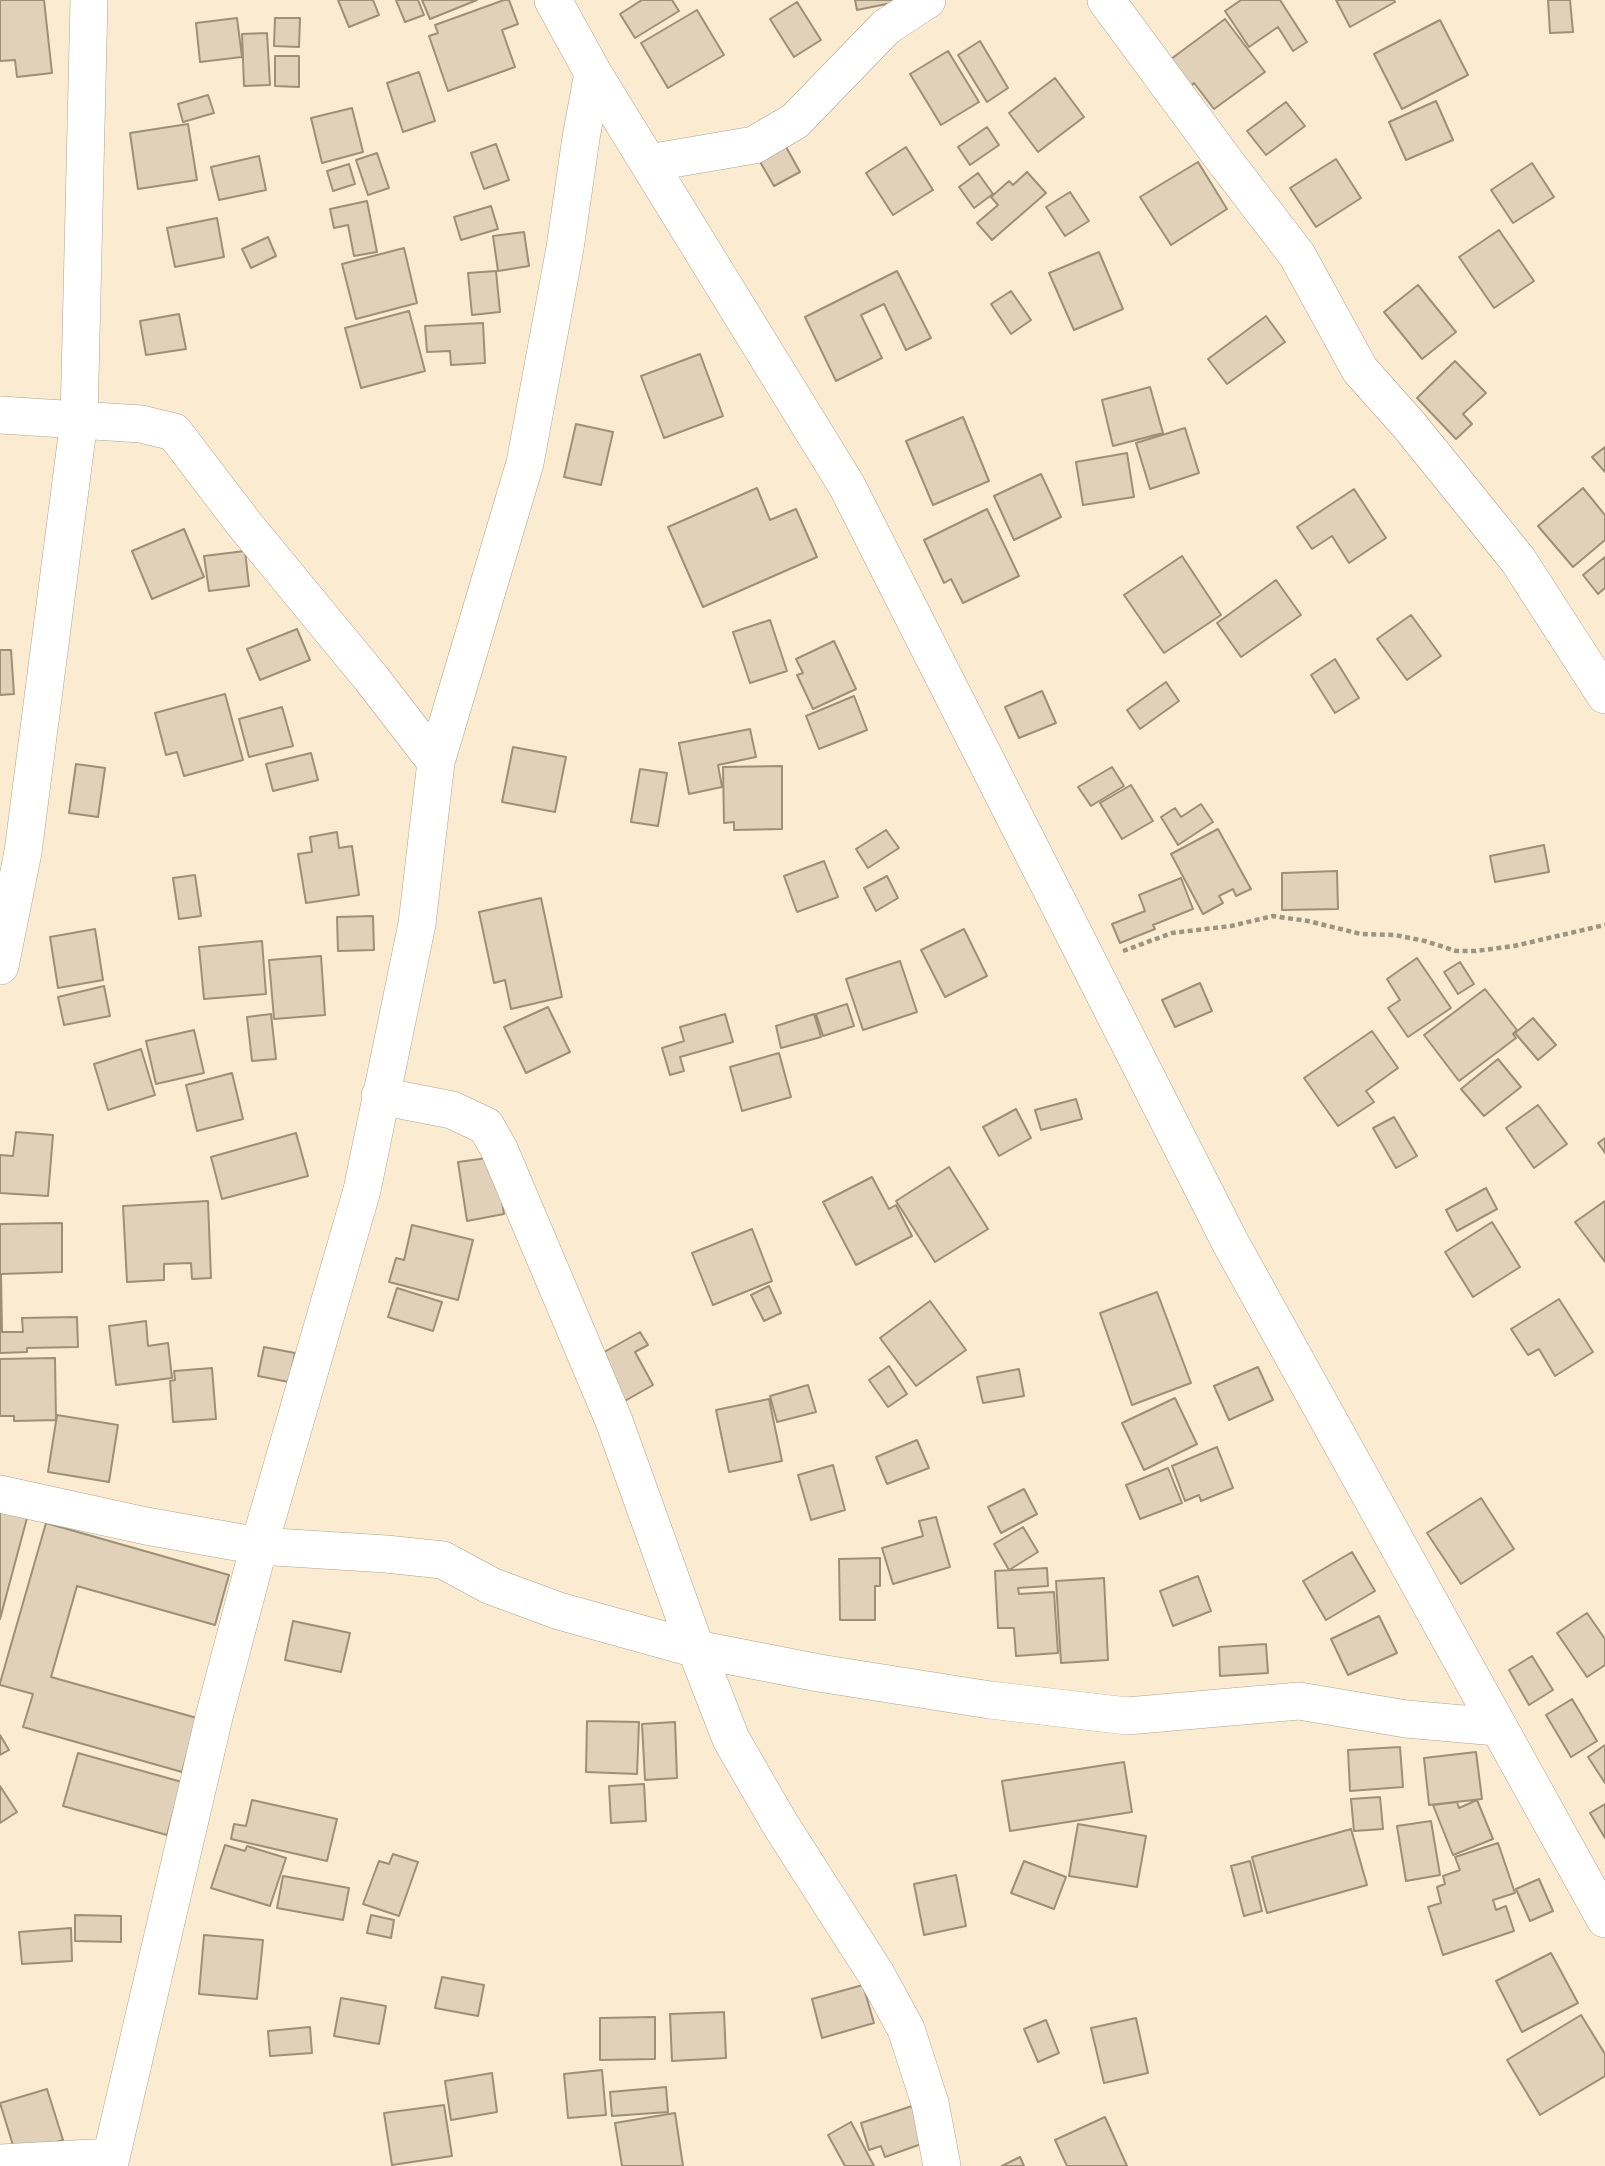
<!DOCTYPE html>
<style>
body{margin:0}
canvas{display:block;background:#faebd1}
</style>
<canvas width="1605" height="2166"></canvas>
<script>
const g = document.querySelector('canvas').getContext('2d');
g.lineJoin = 'round';
function fillPath(path, color) { g.fillStyle = color; g.fill(path, 'evenodd'); }
const poly = rows => new Path2D(rows.map(r => 'M' + r).join(''));
function strokePath(path, color, width, dash) { g.strokeStyle = color; g.lineWidth = width; g.lineCap = dash ? 'butt' : 'round'; g.setLineDash(dash || []); g.stroke(path); }
const building = poly([
 [0,0,44,0,52,73,17,77,15,60,0,61,0,0],
 [338,0,373,0,379,15,349,27,338,0],
 [396,0,418,0,424,15,405,22,396,0],
 [422,0,477,0,430,19,422,0],
 [504,0,509,0,518,24,502,30,515,67,448,91,429,36,438,33,435,25,504,0],
 [642,0,672,0,679,11,635,38,620,14,642,0],
 [855,0,906,0,857,10,855,0],
 [1241,0,1280,0,1307,42,1293,51,1278,27,1249,47,1225,11,1241,0],
 [1336,0,1394,0,1395,2,1350,27,1336,0],
 [1548,0,1570,0,1573,32,1550,33,1548,0],
 [797,2,821,40,794,57,770,19,797,2],
 [697,10,724,55,668,88,641,43,697,10],
 [237,18,242,57,200,62,196,23,237,18],
 [275,18,300,18,299,47,274,46,275,18],
 [1225,19,1265,72,1214,109,1194,83,1191,86,1171,59,1225,19],
 [1440,20,1468,75,1402,109,1374,54,1440,20],
 [267,33,270,85,244,86,242,34,267,33],
 [980,41,1008,88,987,102,958,55,980,41],
 [948,51,979,102,941,125,910,74,948,51],
 [275,56,299,56,299,87,275,86,275,56],
 [419,72,435,121,403,132,387,83,419,72],
 [1055,78,1084,117,1038,152,1009,113,1055,78],
 [208,95,214,113,183,122,178,104,208,95],
 [1436,101,1453,140,1406,160,1389,122,1436,101],
 [1286,102,1305,126,1266,155,1247,131,1286,102],
 [352,108,363,152,322,163,311,118,352,108],
 [188,124,197,180,138,189,130,133,188,124],
 [987,127,999,145,970,165,958,147,987,127],
 [496,144,509,180,484,189,471,153,496,144],
 [785,145,800,172,774,186,759,160,785,145],
 [906,147,933,190,893,215,866,173,906,147],
 [377,153,389,188,368,195,356,160,377,153],
 [259,156,266,190,219,200,211,167,259,156],
 [1336,159,1361,198,1316,227,1290,188,1336,159],
 [1198,162,1227,209,1171,245,1140,197,1198,162],
 [1532,163,1554,197,1513,223,1491,190,1532,163],
 [349,164,355,184,333,191,327,171,349,164],
 [1027,172,1046,193,992,240,977,223,998,205,991,197,1009,181,1013,185,1027,172],
 [978,173,993,194,974,208,959,187,978,173],
 [1070,192,1089,221,1065,236,1046,207,1070,192],
 [367,201,377,252,354,256,348,225,334,228,330,209,367,201],
 [491,206,498,229,461,240,454,217,491,206],
 [217,218,224,257,175,267,167,228,217,218],
 [1499,230,1534,281,1494,308,1459,257,1499,230],
 [524,232,529,266,498,271,493,236,524,232],
 [268,237,276,256,251,268,242,249,268,237],
 [404,248,417,303,356,319,342,264,404,248],
 [1099,252,1123,309,1074,330,1049,273,1099,252],
 [496,271,500,312,472,315,468,273,496,271],
 [897,271,931,338,906,350,884,304,861,315,882,358,836,381,805,317,897,271],
 [1418,285,1456,332,1422,359,1384,312,1418,285],
 [1011,291,1031,320,1011,334,991,304,1011,291],
 [409,311,425,371,361,388,345,328,409,311],
 [179,314,186,349,146,355,140,321,179,314],
 [1266,316,1285,342,1227,384,1208,359,1266,316],
 [483,323,485,363,451,365,450,351,427,352,425,326,483,323],
 [700,354,723,416,664,438,641,376,700,354],
 [1455,361,1486,393,1463,414,1472,424,1456,439,1417,398,1455,361],
 [1150,387,1163,433,1113,446,1102,400,1150,387],
 [963,417,989,481,933,505,906,441,963,417],
 [576,424,613,432,601,485,564,477,576,424],
 [1185,428,1199,473,1150,489,1136,443,1185,428],
 [1605,447,1605,472,1592,457,1605,447],
 [1127,453,1134,497,1083,505,1076,462,1127,453],
 [1041,474,1061,517,1014,540,994,496,1041,474],
 [757,488,770,520,796,509,817,557,703,607,668,527,757,488],
 [1583,488,1605,515,1605,540,1573,567,1538,526,1583,488],
 [1354,489,1386,538,1349,563,1332,536,1312,549,1297,527,1354,489],
 [987,509,1019,576,963,603,951,579,944,583,924,540,987,509],
 [184,529,204,577,152,599,132,551,184,529],
 [245,551,249,586,209,591,204,556,245,551],
 [1182,556,1221,615,1164,653,1124,595,1182,556],
 [1605,557,1605,588,1598,594,1583,575,1605,557],
 [1276,580,1301,615,1241,657,1217,623,1276,580],
 [1411,615,1441,656,1407,680,1377,639,1411,615],
 [770,620,787,671,750,683,733,632,770,620],
 [297,629,310,660,260,680,247,649,297,629],
 [834,641,856,689,813,709,797,675,803,673,796,659,834,641],
 [0,650,11,650,14,694,0,695,0,650],
 [1335,659,1359,698,1335,713,1311,675,1335,659],
 [1166,682,1179,701,1140,729,1127,710,1166,682],
 [1042,691,1056,723,1019,738,1005,707,1042,691],
 [225,694,243,760,184,776,177,752,166,755,155,713,225,694],
 [854,696,867,730,819,749,806,716,854,696],
 [282,707,293,746,249,757,239,719,282,707],
 [750,729,756,757,718,765,722,787,689,794,679,743,750,729],
 [513,747,566,757,555,812,502,802,513,747],
 [311,753,318,780,273,791,266,764,311,753],
 [76,764,105,768,98,817,69,813,76,764],
 [782,766,782,829,734,830,734,822,724,823,723,767,782,766],
 [1112,767,1124,786,1091,806,1078,787,1112,767],
 [640,769,667,773,658,826,631,822,640,769],
 [1131,785,1153,821,1122,839,1100,803,1131,785],
 [1201,804,1213,822,1178,845,1161,817,1175,808,1181,817,1201,804],
 [1218,829,1251,889,1236,896,1233,889,1219,896,1223,903,1203,914,1171,854,1218,829],
 [886,830,899,848,868,868,856,849,886,830],
 [337,832,339,848,352,846,359,895,306,903,298,854,312,852,310,837,337,832],
 [1544,845,1549,872,1495,882,1490,856,1544,845],
 [824,861,838,897,797,912,784,876,824,861],
 [1337,871,1338,909,1282,910,1282,873,1337,871],
 [195,875,201,916,179,919,173,878,195,875],
 [887,876,898,898,876,911,864,888,887,876],
 [1181,878,1193,909,1153,925,1155,929,1120,943,1112,924,1145,911,1139,895,1181,878],
 [541,898,562,997,511,1009,505,980,494,983,479,912,541,898],
 [373,916,374,950,338,951,337,917,373,916],
 [95,929,103,980,58,988,50,937,95,929],
 [964,929,987,976,945,997,921,950,964,929],
 [262,941,266,994,204,999,199,947,262,941],
 [321,956,325,1015,274,1019,269,960,321,956],
 [1417,958,1451,1008,1408,1037,1388,1008,1400,1000,1387,979,1417,958],
 [900,961,917,1012,863,1030,846,979,900,961],
 [1460,962,1474,984,1458,994,1444,972,1460,962],
 [1200,983,1212,1011,1175,1027,1162,1000,1200,983],
 [104,986,110,1016,64,1025,58,997,104,986],
 [1485,989,1517,1030,1513,1034,1516,1038,1459,1081,1424,1035,1485,989],
 [847,1004,854,1026,823,1036,816,1014,847,1004],
 [548,1007,570,1052,526,1073,504,1027,548,1007],
 [271,1014,276,1059,252,1061,247,1017,271,1014],
 [725,1014,733,1042,680,1057,684,1071,670,1075,662,1048,684,1041,680,1027,725,1014],
 [814,1014,821,1037,781,1048,776,1026,814,1014],
 [1533,1018,1556,1045,1538,1060,1515,1033,1533,1018],
 [194,1030,204,1073,156,1084,146,1041,194,1030],
 [1372,1031,1398,1068,1366,1091,1374,1102,1338,1126,1304,1078,1372,1031],
 [141,1049,155,1095,108,1110,94,1064,141,1049],
 [779,1053,791,1097,742,1111,730,1067,779,1053],
 [1498,1059,1521,1087,1484,1116,1461,1089,1498,1059],
 [232,1073,243,1119,197,1131,186,1085,232,1073],
 [1076,1099,1082,1119,1041,1130,1035,1110,1076,1099],
 [1538,1105,1567,1144,1534,1168,1506,1128,1538,1105],
 [1016,1109,1031,1138,999,1156,983,1127,1016,1109],
 [1394,1117,1417,1156,1396,1168,1373,1128,1394,1117],
 [16,1132,53,1135,48,1196,0,1193,0,1155,13,1156,16,1132],
 [296,1133,308,1176,222,1199,211,1157,296,1133],
 [1605,1138,1605,1153,1598,1143,1605,1138],
 [495,1157,504,1214,467,1221,458,1162,495,1157],
 [949,1167,988,1229,935,1262,896,1201,949,1167],
 [872,1177,889,1209,896,1205,912,1236,856,1265,823,1202,872,1177],
 [1486,1188,1497,1209,1457,1231,1446,1210,1486,1188],
 [208,1201,211,1278,192,1279,191,1263,164,1264,164,1280,127,1282,123,1206,208,1201],
 [1605,1201,1605,1262,1575,1222,1605,1201],
 [1492,1222,1520,1267,1473,1297,1445,1252,1492,1222],
 [62,1223,62,1272,1,1274,2,1332,23,1332,22,1318,77,1317,78,1347,27,1348,27,1352,0,1353,0,1224,62,1223],
 [412,1225,473,1240,458,1300,389,1282,396,1258,404,1260,412,1225],
 [752,1229,772,1281,713,1305,692,1253,752,1229],
 [769,1286,781,1313,764,1321,751,1295,769,1286],
 [397,1288,442,1302,433,1331,388,1317,397,1288],
 [1157,1292,1191,1383,1132,1405,1100,1313,1157,1292],
 [1559,1299,1593,1352,1555,1376,1539,1349,1528,1355,1511,1329,1559,1299],
 [930,1301,966,1350,916,1386,880,1338,930,1301],
 [146,1321,148,1346,168,1343,172,1378,116,1385,109,1326,146,1321],
 [640,1332,648,1345,635,1352,653,1385,623,1402,597,1356,640,1332],
 [264,1347,295,1353,289,1382,258,1376,264,1347],
 [55,1358,56,1420,14,1421,14,1416,0,1416,0,1359,55,1358],
 [889,1366,907,1394,888,1407,869,1380,889,1366],
 [1258,1367,1273,1400,1229,1420,1214,1386,1258,1367],
 [212,1368,216,1419,173,1422,170,1381,175,1380,174,1371,212,1368],
 [1019,1369,1024,1396,983,1403,977,1377,1019,1369],
 [808,1385,816,1412,777,1422,770,1396,808,1385],
 [1175,1398,1197,1444,1144,1470,1122,1423,1175,1398],
 [769,1399,782,1461,729,1472,716,1410,769,1399],
 [57,1415,118,1425,109,1482,48,1472,57,1415],
 [917,1440,929,1468,887,1484,876,1457,917,1440],
 [1217,1447,1233,1488,1201,1501,1199,1495,1185,1501,1172,1466,1217,1447],
 [833,1465,845,1510,811,1520,798,1475,833,1465],
 [1168,1468,1182,1503,1140,1519,1126,1485,1168,1468],
 [1024,1489,1037,1514,1001,1533,988,1507,1024,1489],
 [1481,1498,1514,1549,1461,1584,1427,1533,1481,1498],
 [0,1510,27,1518,0,1619,0,1510],
 [936,1517,950,1567,893,1584,882,1548,923,1536,919,1521,936,1517],
 [46,1523,229,1575,215,1625,77,1586,51,1677,197,1718,182,1772,23,1727,33,1694,0,1685,0,1683,46,1523],
 [1023,1527,1038,1552,1009,1570,994,1544,1023,1527],
 [1352,1552,1375,1591,1326,1620,1303,1581,1352,1552],
 [880,1558,880,1586,875,1586,875,1620,840,1620,839,1559,880,1558],
 [1047,1568,1048,1586,1018,1588,1019,1594,1054,1592,1058,1653,1016,1656,1014,1628,998,1628,995,1571,1047,1568],
 [1198,1576,1211,1611,1173,1626,1160,1591,1198,1576],
 [1104,1578,1108,1660,1061,1663,1056,1581,1104,1578],
 [1587,1613,1605,1639,1605,1665,1587,1677,1557,1633,1587,1613],
 [1379,1616,1397,1653,1348,1675,1331,1639,1379,1616],
 [293,1621,350,1633,341,1672,285,1660,293,1621],
 [1266,1644,1268,1673,1220,1676,1219,1647,1266,1644],
 [1532,1656,1553,1690,1529,1705,1509,1670,1532,1656],
 [1572,1699,1597,1741,1571,1757,1546,1715,1572,1699],
 [587,1721,639,1722,637,1774,586,1772,587,1721],
 [675,1722,677,1778,645,1780,642,1724,675,1722],
 [0,1735,9,1750,0,1755,0,1735],
 [1605,1745,1605,1783,1588,1757,1605,1745],
 [1400,1747,1403,1787,1350,1791,1348,1750,1400,1747],
 [1476,1752,1482,1799,1429,1805,1424,1758,1476,1752],
 [78,1753,182,1782,167,1835,63,1806,78,1753],
 [1124,1762,1132,1812,1010,1831,1002,1781,1124,1762],
 [644,1784,646,1821,611,1823,609,1786,644,1784],
 [0,1786,17,1812,0,1823,0,1786],
 [1380,1797,1383,1829,1354,1831,1351,1799,1380,1797],
 [252,1800,337,1819,327,1861,231,1839,234,1824,246,1826,252,1800],
 [1477,1800,1493,1839,1453,1855,1433,1805,1457,1802,1459,1808,1477,1800],
 [1605,1804,1605,1838,1590,1813,1605,1804],
 [1431,1821,1440,1875,1406,1881,1397,1826,1431,1821],
 [1078,1824,1146,1836,1137,1887,1069,1876,1078,1824],
 [1351,1829,1367,1885,1267,1913,1252,1857,1351,1829],
 [1498,1843,1515,1893,1493,1900,1496,1910,1506,1906,1514,1931,1443,1955,1428,1907,1441,1903,1437,1887,1445,1884,1443,1876,1460,1870,1455,1857,1498,1843],
 [225,1845,245,1851,247,1846,286,1858,270,1906,211,1888,225,1845],
 [393,1854,418,1862,399,1916,363,1904,379,1861,389,1864,393,1854],
 [1024,1861,1066,1877,1054,1909,1011,1893,1024,1861],
 [1250,1861,1262,1911,1244,1916,1231,1866,1250,1861],
 [956,1875,966,1926,924,1935,914,1884,956,1875],
 [283,1876,349,1888,343,1920,277,1908,283,1876],
 [1539,1879,1553,1911,1530,1921,1516,1889,1539,1879],
 [75,1915,121,1916,121,1942,75,1941,75,1915],
 [371,1915,394,1920,391,1938,367,1933,371,1915],
 [71,1928,72,1961,22,1964,19,1932,71,1928],
 [204,1935,263,1940,257,1999,199,1994,204,1935],
 [1551,1953,1578,2003,1522,2032,1496,1981,1551,1953],
 [442,1977,484,1985,478,2016,435,2008,442,1977],
 [863,1985,874,2023,822,2038,812,1999,863,1985],
 [341,1998,386,2006,379,2044,334,2036,341,1998],
 [724,2012,726,2058,672,2061,670,2014,724,2012],
 [1581,2015,1605,2054,1605,2076,1540,2115,1507,2060,1581,2015],
 [655,2017,655,2059,600,2060,600,2018,655,2017],
 [1136,2018,1148,2073,1104,2083,1091,2028,1136,2018],
 [1046,2020,1059,2053,1038,2062,1024,2029,1046,2020],
 [310,2027,312,2053,270,2056,268,2031,310,2027],
 [602,2070,606,2115,568,2118,564,2074,602,2070],
 [492,2073,497,2112,451,2120,445,2081,492,2073],
 [666,2087,668,2112,612,2116,610,2092,666,2087],
 [47,2089,63,2140,16,2155,0,2103,47,2089],
 [444,2105,452,2156,392,2165,384,2113,444,2105],
 [912,2106,924,2143,885,2157,881,2146,869,2150,861,2123,912,2106],
 [675,2113,683,2166,622,2166,615,2123,675,2113],
 [1105,2117,1127,2166,1067,2166,1055,2140,1105,2117],
 [851,2122,874,2166,845,2166,828,2135,851,2122],
 [1020,2157,1024,2166,1002,2166,1020,2157]
]);
fillPath(building, '#e0d1b8');
strokePath(building, '#9d9078', 2);
const street = poly([
 [553,0,593,73,847,486,1230,1242,1605,1919],
 [1106,0,1224,160,1297,255,1360,370,1409,425,1518,560,1605,695],
 [649,163,754,145,795,121,886,27,927,0],
 [0,415,141,424,174,432,245,525,371,678,436,762],
 [0,966,23,852,79,420,89,0],
 [380,1096,452,1110,486,1126,499,1149,614,1421,696,1649,731,1739,780,1824,876,1974,906,2029,930,2103,942,2166],
 [0,1494,146,1526,259,1546,386,1554,443,1560,491,1586,559,1611,696,1649,819,1673,990,1700,1127,1716,1299,1701,1406,1719,1497,1727],
 [0,2163,111,2157],
 [109,2166,214,1717,259,1546,362,1190,417,924,436,762,525,463,565,248,581,138,593,73]
]);
strokePath(street, '#b0a28a', 38);
strokePath(poly([
 [1123,951,1172,933,1231,926,1273,916,1308,921,1361,934,1395,935,1425,941,1456,951,1476,951,1514,946,1605,925]
]), '#9e9482', 4.5, [5, 3.5]);
strokePath(street, '#fff', 37);
</script>
